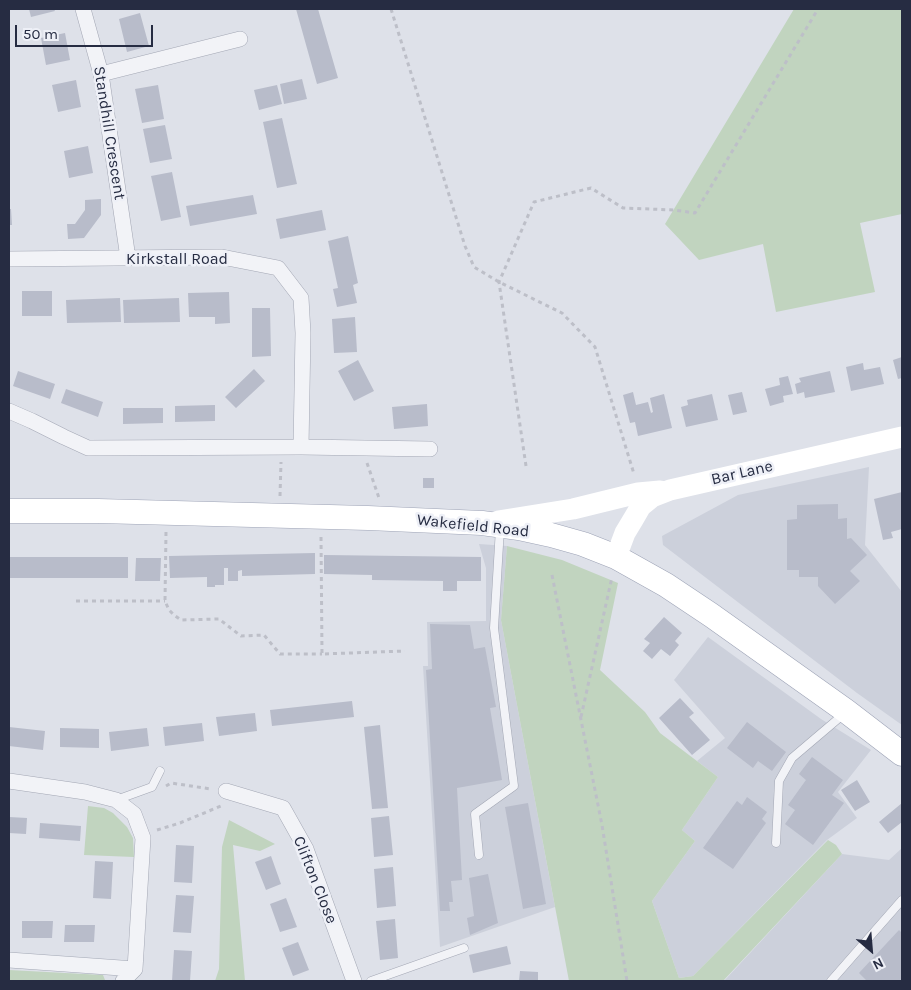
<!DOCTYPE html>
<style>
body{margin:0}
#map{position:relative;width:911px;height:990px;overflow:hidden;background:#dee1e9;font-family:Karla,sans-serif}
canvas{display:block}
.frame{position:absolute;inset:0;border:10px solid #262c42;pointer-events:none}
.north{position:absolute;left:846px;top:925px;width:50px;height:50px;-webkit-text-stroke:4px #eef0f7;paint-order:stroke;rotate:153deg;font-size:14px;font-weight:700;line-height:20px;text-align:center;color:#262c42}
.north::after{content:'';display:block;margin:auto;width:18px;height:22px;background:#262c42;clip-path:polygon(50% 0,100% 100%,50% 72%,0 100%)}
.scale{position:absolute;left:15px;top:25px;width:138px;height:22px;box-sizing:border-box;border:2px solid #262c42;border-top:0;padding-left:6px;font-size:15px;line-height:18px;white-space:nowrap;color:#262c42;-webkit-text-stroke:4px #eef0f7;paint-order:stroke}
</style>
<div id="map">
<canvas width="911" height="990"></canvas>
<div class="frame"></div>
<div class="north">N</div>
<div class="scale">50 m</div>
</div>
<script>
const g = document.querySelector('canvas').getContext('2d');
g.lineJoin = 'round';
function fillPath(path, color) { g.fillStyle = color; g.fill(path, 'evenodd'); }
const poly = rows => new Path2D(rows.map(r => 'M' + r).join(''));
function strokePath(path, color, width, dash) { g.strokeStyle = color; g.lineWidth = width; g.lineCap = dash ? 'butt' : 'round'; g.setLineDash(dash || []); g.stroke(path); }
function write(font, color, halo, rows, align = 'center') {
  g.font = font + ' Karla,sans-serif'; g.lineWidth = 5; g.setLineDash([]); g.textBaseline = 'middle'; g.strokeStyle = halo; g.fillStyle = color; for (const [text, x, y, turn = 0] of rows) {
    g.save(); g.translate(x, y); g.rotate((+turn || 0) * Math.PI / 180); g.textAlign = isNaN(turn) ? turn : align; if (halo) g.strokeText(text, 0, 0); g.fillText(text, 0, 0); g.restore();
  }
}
fillPath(poly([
 [869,467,865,545,902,592,902,725,857,693,663,545,662,536,738,495],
 [479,544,507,546,501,620,555,907,440,947,423,666,428,666,427,622,486,621,486,568],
 [708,637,821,719,871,750,838,792,857,818,827,840,693,976,679,978,652,901,695,841,682,830,718,777,697,761,725,738,674,680],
 [902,848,902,981,724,981,842,854,889,860]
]), '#ccd0db');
fillPath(poly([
 [794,9,902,9,902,214,860,223,875,292,776,312,763,244,699,260,665,224],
 [507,546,562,560,618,583,600,670,645,712,660,733,718,777,682,830,695,841,652,901,679,978,693,976,828,840,836,845,842,854,723,981,569,981,501,620],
 [88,806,104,808,113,813,127,827,133,838,134,857,84,855],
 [229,820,275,844,260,851,233,845,245,981,215,981,219,969,222,847],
 [9,970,103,975,105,980,9,981]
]), '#c1d4bf');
fillPath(poly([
 [29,9,54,9,55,11,31,17],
 [296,9,318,9,338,78,317,84],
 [140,13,149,46,127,52,119,19],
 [65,33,70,60,46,65,41,38],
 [302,79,307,99,284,104,280,84],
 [76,80,81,107,58,112,52,85],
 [158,85,164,119,142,123,135,89],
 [277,85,282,104,259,110,254,90],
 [282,118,297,184,277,188,263,122],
 [165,125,172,159,150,163,143,129],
 [88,146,93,173,69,178,64,151],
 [172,172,181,217,161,221,151,176],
 [253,195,257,214,190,226,186,206],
 [101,199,101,215,84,238,68,239,67,224,75,224,85,210,85,200],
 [9,209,11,209,12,225,9,225],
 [322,210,326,230,280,239,276,219],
 [348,236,358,283,353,285,357,303,337,307,333,289,338,288,328,241],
 [22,291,52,291,52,316,22,316],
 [229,292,230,323,215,324,215,317,189,317,188,293],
 [120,298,121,322,67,323,66,300],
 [179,298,180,322,124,323,123,300],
 [252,308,270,308,271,356,252,357],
 [355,317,357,352,334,353,332,319],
 [902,357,902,378,898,379,893,360],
 [358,360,374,391,354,401,338,371],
 [863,363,864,370,880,367,884,384,851,391,846,367],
 [254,369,265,381,236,408,225,397],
 [18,371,55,384,50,399,13,386],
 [830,371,835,392,805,398,804,392,797,394,795,384,801,382,799,378],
 [788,376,793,394,783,396,784,402,770,406,765,389,780,385,779,378],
 [66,389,103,402,98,417,61,403],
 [633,392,636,405,648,402,651,413,653,412,650,398,664,394,672,428,638,436,635,422,630,423,623,395],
 [742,392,747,412,733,415,728,395],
 [712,394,718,420,686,427,681,407,688,405,687,400],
 [427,404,428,426,394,429,392,407],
 [215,405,215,421,175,422,175,406],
 [123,408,163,408,163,423,123,424],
 [423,478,434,478,434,488,423,488],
 [902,492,902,529,891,532,893,538,883,540,874,499],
 [838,504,838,519,847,518,847,539,851,538,867,555,850,571,860,581,835,604,818,586,818,577,799,577,799,570,787,570,787,520,797,519,797,505],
 [315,553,315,574,242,576,242,570,238,571,238,581,228,581,228,568,224,568,224,585,215,585,215,587,207,587,207,577,170,578,169,556],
 [324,555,481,557,481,581,457,581,457,591,443,591,443,581,372,580,372,575,324,574],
 [9,557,128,557,128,578,9,578],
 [136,558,161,558,160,581,135,581],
 [664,617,682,633,675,641,679,645,670,656,661,649,652,659,643,651,650,643,644,639],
 [430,624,470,625,474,649,485,647,496,707,490,708,502,780,457,788,462,880,451,881,453,902,449,902,450,911,440,911,426,670,432,669],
 [680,698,694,713,689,717,710,740,692,755,659,718],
 [352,701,354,717,272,726,270,710],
 [255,713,257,731,219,736,216,717],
 [747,722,786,752,772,771,758,761,753,768,727,748],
 [202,723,204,741,165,746,163,727],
 [380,725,388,808,372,809,364,727],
 [9,727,45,731,43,750,9,746],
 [60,728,99,729,99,748,60,747],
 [147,728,149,746,111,751,109,732],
 [812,757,843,780,832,795,844,803,813,845,785,824,795,810,788,805,806,780,799,774],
 [857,780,870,802,855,811,841,790],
 [747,797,767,812,762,819,766,823,733,869,703,848,737,801,742,805],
 [528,803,546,904,523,909,505,807],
 [902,803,902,822,888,833,879,822],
 [389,816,393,855,374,857,371,818],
 [9,817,27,818,26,834,9,833],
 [40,823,81,826,80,841,39,838],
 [176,845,194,846,192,883,174,882],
 [271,856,281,884,266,890,255,862],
 [95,861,113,862,111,899,93,898],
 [393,867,396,906,377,908,374,869],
 [488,874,498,923,470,935,467,918,474,916,469,878],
 [176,895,194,896,191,933,173,932],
 [286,898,297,927,280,932,270,904],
 [395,919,398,958,380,960,376,921],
 [22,921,53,921,52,938,22,938],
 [65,925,95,925,94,942,64,942],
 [899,930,902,933,902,981,865,981,866,980,859,973],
 [298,942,309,970,293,976,282,948],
 [507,946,511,964,473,973,469,955],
 [174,950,192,951,190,981,172,981],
 [520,971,538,972,538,981,519,981]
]), '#b8bcca');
const lane = poly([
 [116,800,152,787,160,771],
 [776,843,779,781,792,758,845,713],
 [479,855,475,814,514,786,494,628,500,528],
 [371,981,464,948],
 [831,981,902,900]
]);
const street = poly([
 [83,9,101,74,128,258],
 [101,74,240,39],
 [9,259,222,257,278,268,301,298,303,333,301,447],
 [9,411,32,421,64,437,88,448,301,447,430,449],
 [9,781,85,792,116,800,134,814,143,838,135,969,123,981],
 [226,791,283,808,306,849,354,981],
 [9,960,135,969]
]);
const primary = poly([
 [9,511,98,511,368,518,482,523,519,528,551,535,583,544,616,557,666,585,711,615,846,711,902,754]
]);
strokePath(lane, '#a3a7b4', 9);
strokePath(street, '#a3a7b4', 16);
strokePath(primary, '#9da3b6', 25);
strokePath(poly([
 [391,9,465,246,474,267,499,282,562,313,595,347,634,474],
 [367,463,379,498],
 [526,466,499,282,534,202,591,188,623,208,674,210,695,213,818,9],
 [280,496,281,462],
 [166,532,165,601,169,610,174,615,181,620,219,619,241,636,264,635,280,654,322,654],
 [321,537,322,654,405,651],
 [552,575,602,825,627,981],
 [76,601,165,601],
 [581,717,612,577],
 [166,786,171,783,211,789],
 [157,830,180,823,221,806]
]), '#bdbfc8', 3, [4, 4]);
strokePath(lane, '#f2f3f7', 8);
strokePath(street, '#f2f3f7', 15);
strokePath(poly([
 [498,521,573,509,638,493,660,491],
 [616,557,625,533,634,518,641,506,652,497,670,490,902,437]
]), '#fff', 21);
strokePath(primary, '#fff', 24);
write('16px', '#262c42', '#eef0f7', [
 ["Standhill Crescent",109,133,81],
 ["Kirkstall Road",177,259],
 ["Bar Lane",742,473,-13],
 ["Wakefield Road",473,526,6],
 ["Clifton Close",315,880,68]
]);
</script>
